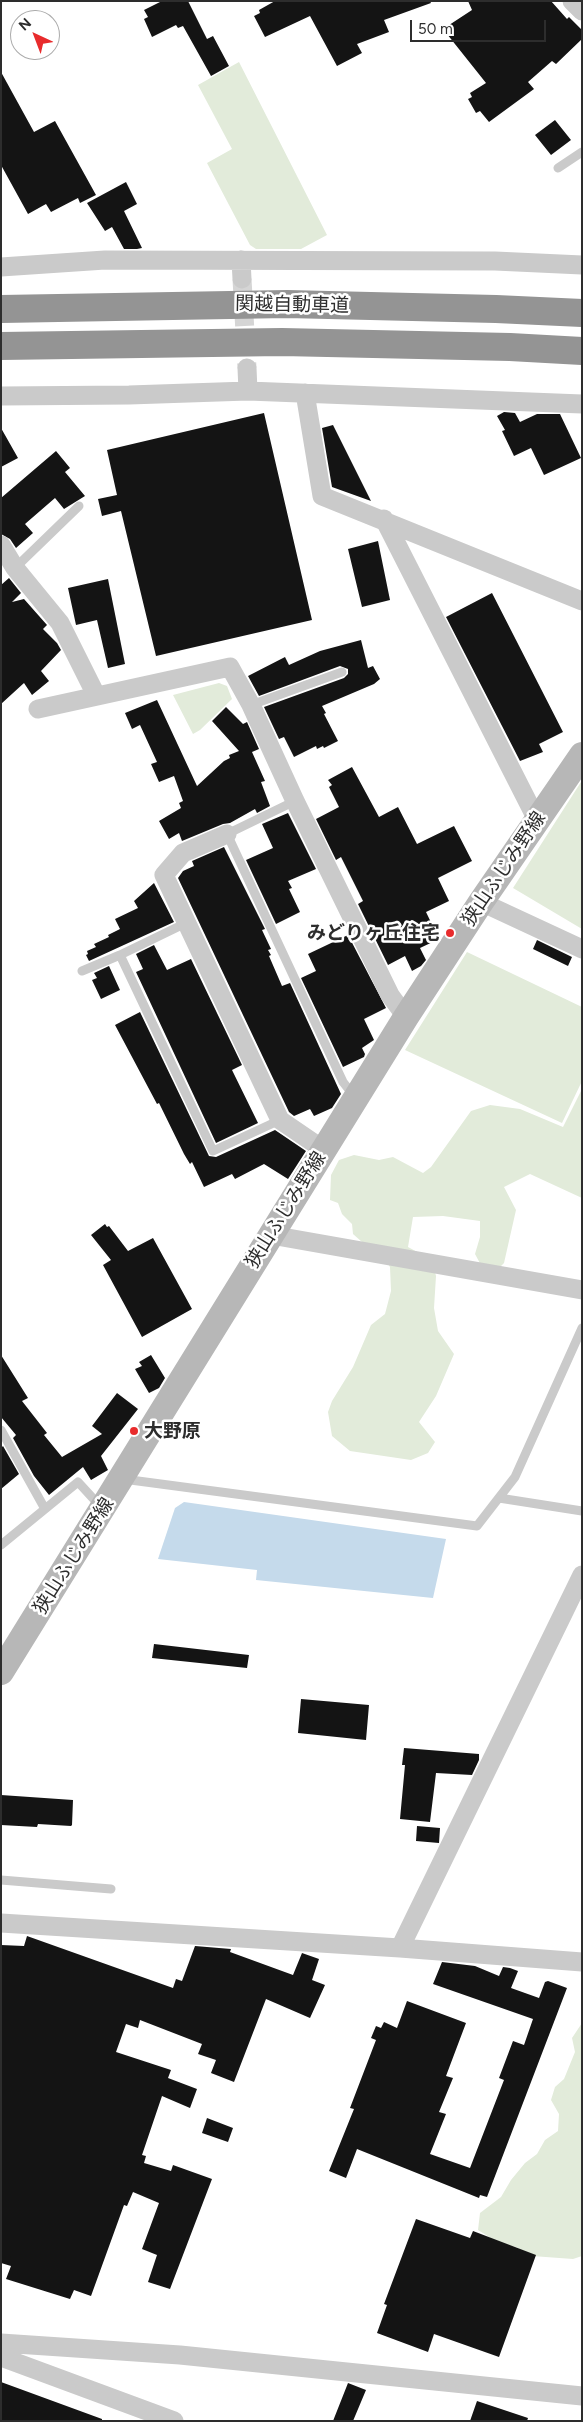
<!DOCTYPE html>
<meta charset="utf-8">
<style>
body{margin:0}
#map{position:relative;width:583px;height:2422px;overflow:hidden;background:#fff;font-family:Figtree,sans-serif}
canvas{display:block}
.frame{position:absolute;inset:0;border:2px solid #2d2d2d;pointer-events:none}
.north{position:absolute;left:10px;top:10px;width:50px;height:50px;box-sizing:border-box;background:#fff;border:1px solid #ababab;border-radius:50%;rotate:317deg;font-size:14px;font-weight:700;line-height:20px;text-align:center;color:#2d2d2d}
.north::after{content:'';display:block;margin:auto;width:18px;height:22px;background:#e82b2c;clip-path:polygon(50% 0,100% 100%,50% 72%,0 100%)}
.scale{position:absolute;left:410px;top:20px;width:136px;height:22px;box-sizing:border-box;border:2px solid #2d2d2d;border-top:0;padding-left:6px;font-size:15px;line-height:18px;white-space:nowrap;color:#2d2d2d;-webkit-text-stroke:4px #fff;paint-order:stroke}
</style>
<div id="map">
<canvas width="583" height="2422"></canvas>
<div class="frame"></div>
<div class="north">N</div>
<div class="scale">50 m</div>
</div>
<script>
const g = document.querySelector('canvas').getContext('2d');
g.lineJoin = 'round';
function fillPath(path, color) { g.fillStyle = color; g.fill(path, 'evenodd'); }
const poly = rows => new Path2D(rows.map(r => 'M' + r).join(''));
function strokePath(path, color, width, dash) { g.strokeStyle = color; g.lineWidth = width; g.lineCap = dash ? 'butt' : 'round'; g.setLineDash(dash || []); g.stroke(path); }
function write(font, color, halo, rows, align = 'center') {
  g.font = font + ' Figtree,"Noto Sans JP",sans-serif'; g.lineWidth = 5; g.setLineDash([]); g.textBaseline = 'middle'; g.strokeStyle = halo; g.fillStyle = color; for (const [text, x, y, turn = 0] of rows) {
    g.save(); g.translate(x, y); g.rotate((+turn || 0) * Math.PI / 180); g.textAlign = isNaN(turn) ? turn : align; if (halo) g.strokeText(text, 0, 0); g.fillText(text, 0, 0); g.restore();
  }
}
fillPath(poly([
 [239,62,327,235,301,249,256,249,250,245,207,163,232,149,198,85],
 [219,683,227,686,232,699,200,730,193,734,173,695],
 [581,782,582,782,582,929,513,888],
 [467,952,582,1007,582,1081,562,1123,405,1050],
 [582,1089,582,1198,530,1174,504,1187,516,1210,504,1263,499,1268,482,1267,475,1254,480,1237,480,1221,443,1216,413,1217,408,1247,432,1260,436,1276,434,1308,438,1331,454,1354,436,1396,419,1422,435,1442,428,1453,411,1460,350,1451,332,1436,328,1412,332,1401,353,1367,371,1325,385,1314,391,1291,390,1267,380,1251,362,1242,353,1234,352,1224,342,1214,338,1203,330,1200,331,1175,339,1160,354,1155,379,1160,393,1157,423,1173,431,1167,471,1111,490,1105,520,1109,563,1127],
 [582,2023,582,2256,573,2259,532,2256,516,2247,497,2242,478,2230,480,2213,501,2197,511,2180,525,2163,537,2154,545,2140,558,2131,559,2114,551,2100,555,2087,564,2079,575,2052,572,2038]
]), '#e2ebda');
fillPath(poly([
 [184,1502,446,1539,433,1598,256,1580,257,1570,158,1559,175,1508]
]), '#c5daeb');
fillPath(poly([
 [162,1,188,1,207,39,213,36,229,66,211,76,183,26,178,28,176,25,152,37,144,19,148,17,144,10],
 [275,1,430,1,431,3,384,20,389,32,357,44,362,53,337,66,310,16,265,37,254,16,260,13,259,10],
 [468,1,551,1,567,19,569,17,582,30,582,39,556,64,552,61,528,82,534,89,489,122,480,111,476,113,468,99,472,97,470,93,486,83,443,29,472,10],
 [1,72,34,132,55,121,96,195,80,203,78,198,51,212,46,204,28,214,1,165],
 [555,120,571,140,551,155,535,135],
 [126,182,137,204,124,211,142,248,137,249,124,249,112,227,105,231,87,203],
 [504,412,515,413,520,422,537,414,560,414,581,458,544,475,531,448,514,456,502,431,505,430,497,416],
 [264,413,312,620,156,656,121,511,102,516,98,499,117,495,107,450],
 [333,425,371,501,332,487,322,428],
 [1,428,18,458,1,467],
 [56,451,70,468,65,472,85,496,64,509,55,498,25,524,33,533,16,548,10,539,1,534,1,498],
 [378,541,390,600,362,607,348,549],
 [9,578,21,593,12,602,24,599,47,625,43,629,57,643,61,650,41,671,49,681,32,695,24,683,1,704,1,585],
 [108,579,125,664,108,668,97,620,76,625,68,588],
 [492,593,563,732,539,744,543,752,520,761,446,617],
 [361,640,368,668,373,666,380,679,374,684,322,706,326,713,324,714,338,741,324,748,323,746,317,749,316,746,294,757,284,737,279,739,264,707,344,678,348,674,348,669,340,666,259,696,248,676,285,657,289,665,320,651],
 [157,700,197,786,224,761,230,758,229,755,239,751,212,721,226,707,243,724,247,722,259,749,252,752,265,781,261,782,270,806,257,813,255,809,230,823,223,824,182,841,179,833,169,839,159,821,181,808,179,803,183,801,174,776,159,782,151,764,157,762,140,725,132,729,125,713],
 [352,767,379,817,398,807,417,844,454,826,472,861,438,878,449,901,426,912,439,939,420,948,426,960,421,966,412,971,405,956,388,965,358,904,363,901,341,857,336,860,316,819,339,807,329,787,332,785,328,780],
 [288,813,316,869,288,881,292,888,289,889,300,912,276,924,246,860,273,848,262,824],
 [224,847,265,929,262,930,271,949,268,950,271,955,269,956,282,986,290,983,341,1094,332,1108,314,1116,310,1109,294,1116,289,1112,178,878,183,871,194,866,192,861],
 [154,883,174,922,89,961,86,955,88,954,87,951,96,947,94,944,109,937,108,935,120,929,115,919,138,908,134,901],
 [348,935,386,1008,364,1019,374,1040,362,1048,365,1054,364,1057,343,1067,301,978,316,971,308,954],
 [537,940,572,957,568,966,533,949],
 [154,945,167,970,191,959,242,1065,232,1070,258,1123,216,1143,136,972,143,969,136,954],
 [109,966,120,990,101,999,92,980,97,978,94,973],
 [140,1012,209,1156,216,1157,275,1130,306,1151,288,1179,264,1164,235,1179,232,1174,204,1187,192,1162,190,1164,184,1154,159,1103,157,1104,115,1025],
 [105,1224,107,1227,109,1226,128,1251,153,1238,192,1309,142,1337,103,1265,111,1260,91,1235],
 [1,1355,28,1398,22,1401,47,1433,44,1435,62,1457,102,1434,92,1426,117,1393,138,1409,101,1456,108,1470,91,1480,83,1467,49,1495,34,1476,13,1438,16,1435,1,1417],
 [151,1355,165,1378,159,1388,149,1393,135,1369,142,1366,139,1362],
 [3,1446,19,1474,1,1489,1,1448],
 [154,1644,249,1655,247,1668,152,1658],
 [301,1699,369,1705,366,1740,298,1733],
 [404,1748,479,1754,479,1760,472,1775,436,1773,430,1822,400,1819,405,1765,402,1765],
 [1,1795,73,1800,72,1825,71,1826,38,1824,37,1827,1,1825],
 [417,1826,440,1828,439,1843,416,1841],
 [27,1936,173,1988,176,1979,182,1981,195,1946,231,1949,230,1952,293,1975,302,1953,319,1959,312,1980,325,1985,310,2018,266,1999,234,2082,211,2073,216,2060,198,2054,202,2044,140,2020,138,2028,126,2024,116,2052,171,2070,168,2078,197,2089,190,2108,162,2096,142,2155,146,2156,144,2163,171,2171,173,2165,212,2179,170,2289,148,2282,157,2255,142,2249,159,2203,133,2192,127,2206,124,2205,91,2296,74,2290,70,2299,6,2279,11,2266,1,2263,1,1945,24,1946],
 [442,1962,475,1966,499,1976,503,1967,510,1968,518,1971,511,1988,539,1998,545,1982,548,1981,567,1988,487,2197,480,2195,479,2198,357,2149,346,2178,329,2171,354,2109,350,2108,376,2040,371,2038,376,2026,381,2028,384,2022,397,2028,407,2001,466,2023,446,2076,453,2078,439,2112,446,2114,430,2154,470,2168,504,2080,499,2078,513,2041,524,2045,533,2019,433,1984],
 [207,2118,233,2128,228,2142,202,2133],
 [416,2219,470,2238,473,2231,536,2255,499,2357,434,2334,428,2352,377,2333,387,2305,384,2304],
 [1,2382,102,2419,102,2421,1,2421],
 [348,2383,366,2390,353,2421,333,2421],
 [477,2401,528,2418,527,2421,470,2421]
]), '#141414');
strokePath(poly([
 [242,279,247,368]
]), '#d5d5d5', 19, [19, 9]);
strokePath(poly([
 [558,168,582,152],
 [15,568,79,506],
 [251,705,342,672],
 [295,801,227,834,343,1082,354,1096],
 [120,955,213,1151,280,1120],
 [82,971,120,955,186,923],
 [1,1430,45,1509],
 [123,1479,477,1526,515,1477,582,1328],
 [499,1498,582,1511],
 [1,1545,78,1482,100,1506],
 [1,1880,111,1889]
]), '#cacaca', 9);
strokePath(poly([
 [572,1,582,11],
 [241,260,242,279],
 [1,267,105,260,495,261,582,265],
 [247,368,248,391],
 [305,393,322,496,582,601],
 [1,396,129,395,248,391,582,404],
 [384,519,537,820],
 [1,545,15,568,60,623,96,695],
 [38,709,230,667,251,705,295,801,390,995,406,1017],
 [227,834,183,853,164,875,280,1120,324,1150],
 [481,902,582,949],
 [271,1235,582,1290],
 [1,1923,400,1948,582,1962],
 [400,1948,582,1575],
 [1,2343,180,2355,582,2396],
 [1,2357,174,2421]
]), '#cacaca', 19);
strokePath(poly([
 [1,1672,406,1017,481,902,582,755]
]), '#b7b7b7', 26);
strokePath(poly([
 [1,309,287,304,496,309,582,313],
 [1,346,282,342,510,347,582,351]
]), '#949494', 28);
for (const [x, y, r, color] of [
 [450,933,5,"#e82b2c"],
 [134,1431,5,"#e82b2c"]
]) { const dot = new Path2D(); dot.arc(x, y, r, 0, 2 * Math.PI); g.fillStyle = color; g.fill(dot); strokePath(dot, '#fff', 2); }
write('19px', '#2d2d2d', '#fff', [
 ["関越自動車道",292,305,1],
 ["狭山ふじみ野線",504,869,-56],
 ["狭山ふじみ野線",286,1210,-58],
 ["狭山ふじみ野線",74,1556,-58]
]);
write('bold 19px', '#2d2d2d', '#fff', [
 ["みどりヶ丘住宅",440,933],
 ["大野原",144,1431,"left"]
], 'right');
</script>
